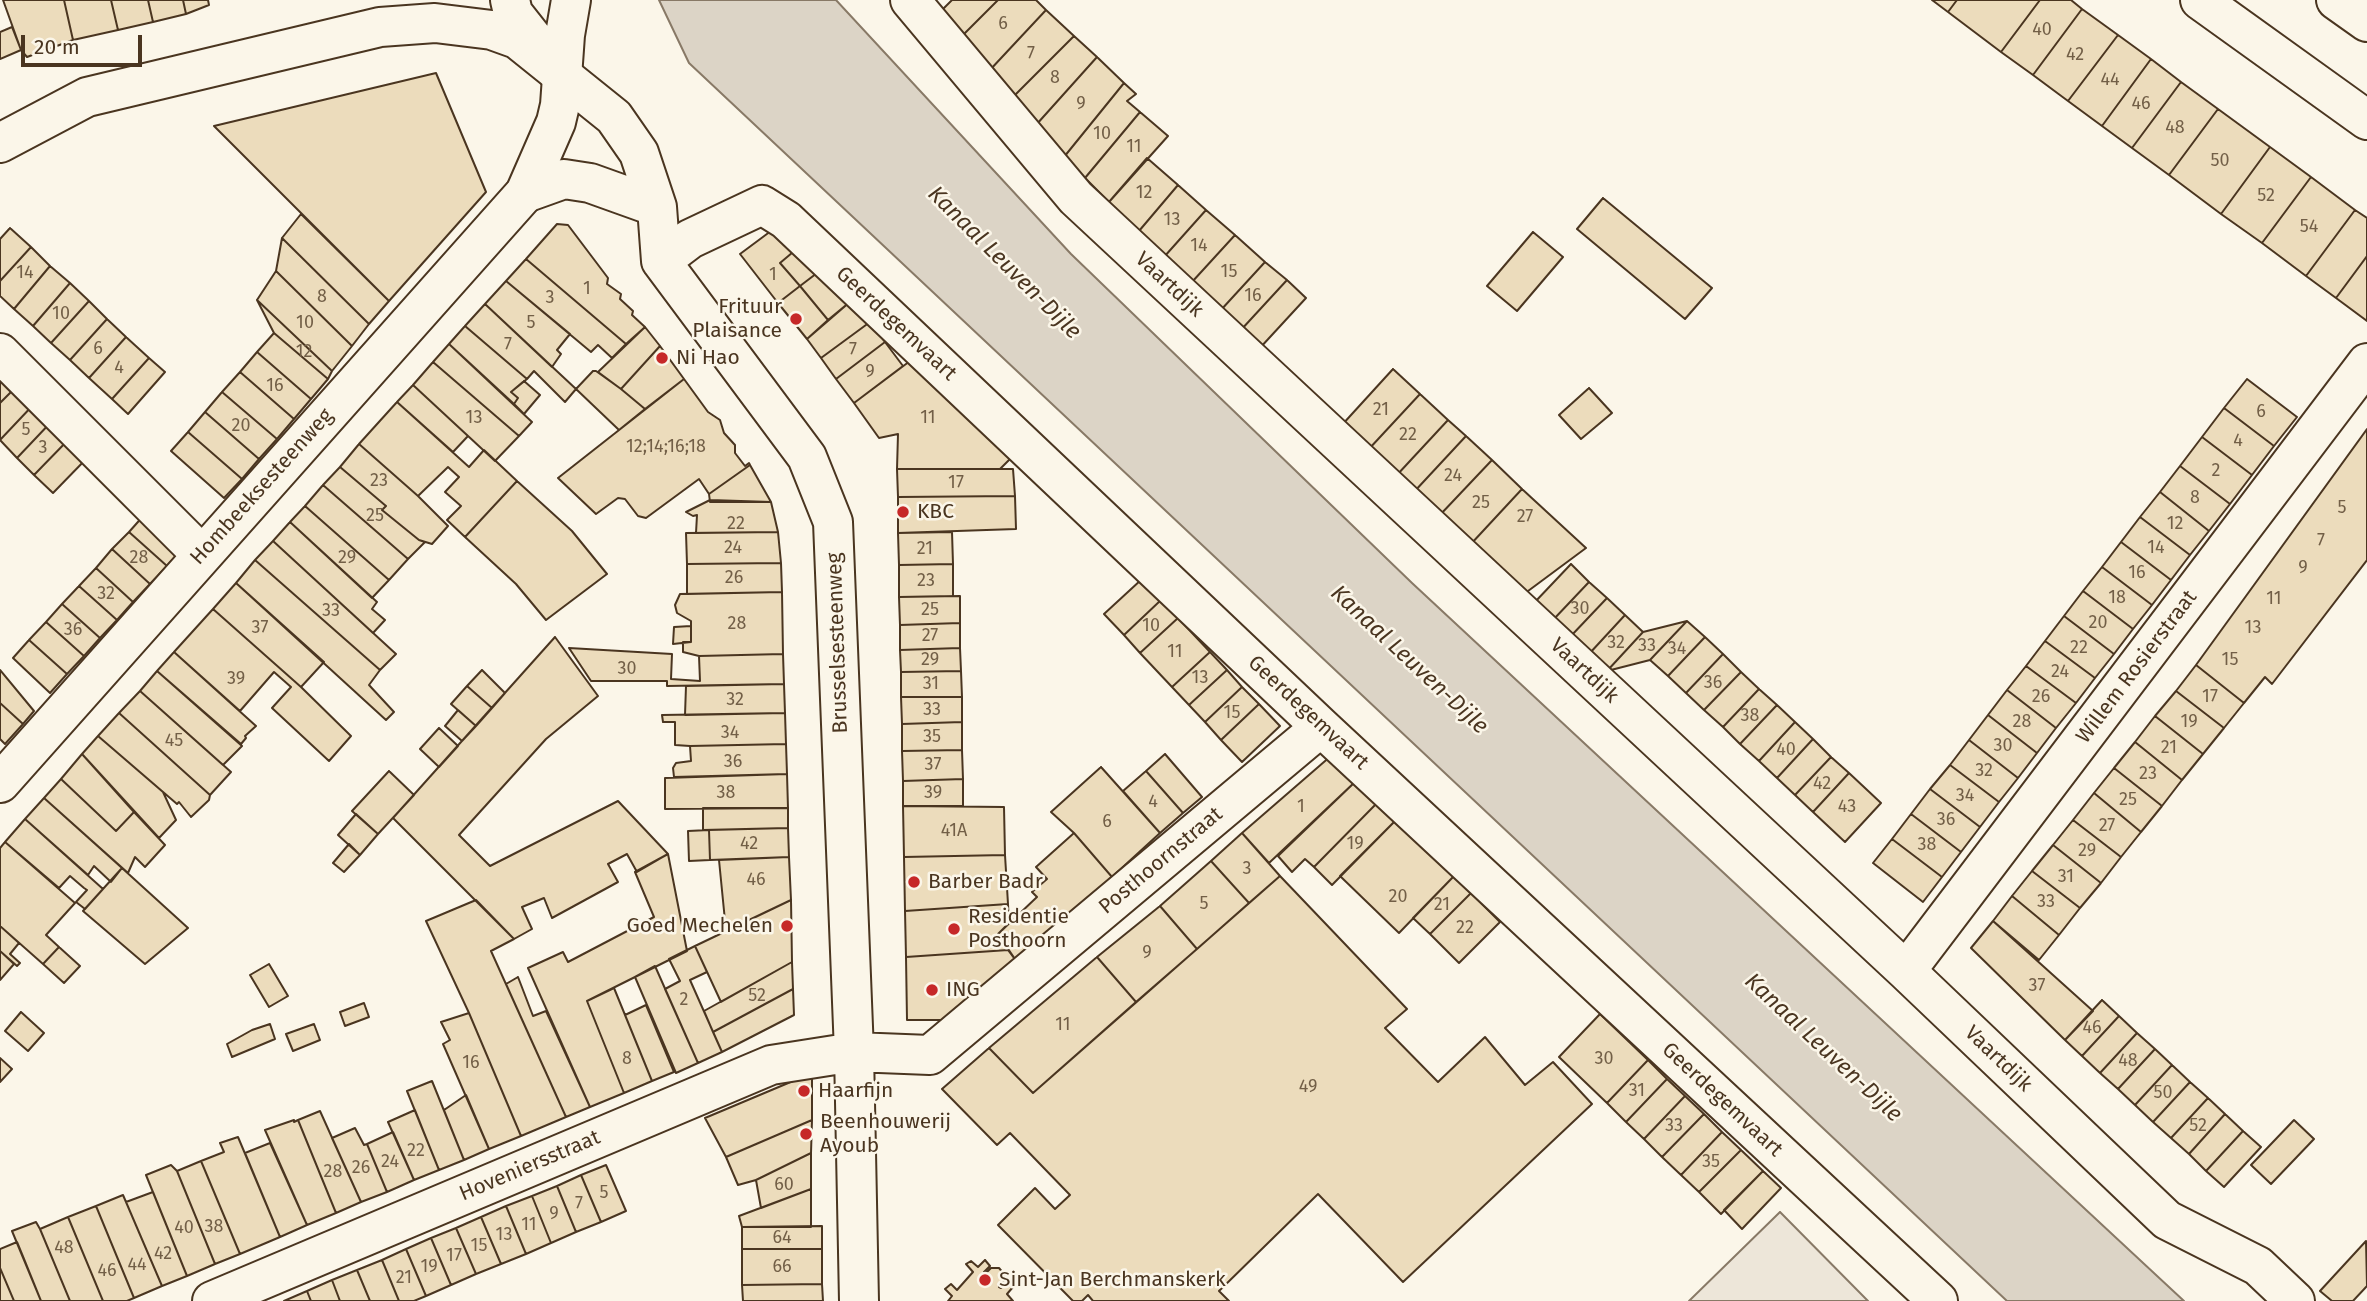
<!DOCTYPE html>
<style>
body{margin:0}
#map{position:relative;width:2367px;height:1301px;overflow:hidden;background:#fbf6e9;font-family:"Fira Sans",sans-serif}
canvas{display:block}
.scale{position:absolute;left:21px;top:35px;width:121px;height:32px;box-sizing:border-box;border:4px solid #4a3520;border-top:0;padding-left:9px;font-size:21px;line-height:24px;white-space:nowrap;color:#4a3520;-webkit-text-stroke:5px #fbf6e9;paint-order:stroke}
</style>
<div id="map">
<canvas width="2367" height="1301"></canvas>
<div class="scale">20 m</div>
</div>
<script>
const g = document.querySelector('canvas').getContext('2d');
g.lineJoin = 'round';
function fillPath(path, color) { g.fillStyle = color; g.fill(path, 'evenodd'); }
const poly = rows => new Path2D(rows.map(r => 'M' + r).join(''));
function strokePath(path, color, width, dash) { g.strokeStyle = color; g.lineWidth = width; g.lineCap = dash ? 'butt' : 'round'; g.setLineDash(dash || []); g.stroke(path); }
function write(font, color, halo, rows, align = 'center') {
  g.font = font + ' "Fira Sans",sans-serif'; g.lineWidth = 5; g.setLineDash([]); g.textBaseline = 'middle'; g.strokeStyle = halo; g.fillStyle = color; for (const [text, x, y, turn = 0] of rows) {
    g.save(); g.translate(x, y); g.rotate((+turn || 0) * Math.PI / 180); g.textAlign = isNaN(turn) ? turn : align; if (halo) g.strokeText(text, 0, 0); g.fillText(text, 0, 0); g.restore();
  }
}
const green = poly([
 [1780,1212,1868,1301,1689,1301,1780,1212]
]);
fillPath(green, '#ede6d9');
strokePath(green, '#887966', 2);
const water = poly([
 [659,0,836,0,1071,254,1412,583,2184,1301,2007,1301,689,63,659,0]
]);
fillPath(water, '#dcd4c6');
strokePath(water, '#887966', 2);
const building = poly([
 [3,0,64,0,73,40,27,57,21,50,3,0],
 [64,0,111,0,118,30,73,40,64,0],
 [111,0,148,0,153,22,118,30,111,0],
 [148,0,183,0,186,14,153,22,148,0],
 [183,0,208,0,209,5,186,14,183,0],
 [952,0,998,0,959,39,939,13,952,0],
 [998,0,1036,0,1046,10,989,71,959,39,998,0],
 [1932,0,1957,0,1948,12,1932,0],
 [1957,0,2040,0,2001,52,1948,12,1957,0],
 [2040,0,2071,0,2082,9,2033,75,2001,52,2040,0],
 [2082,9,2118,35,2068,101,2033,75,2082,9],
 [1046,10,1074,36,1012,98,989,71,1046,10],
 [12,27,21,50,0,59,0,32,12,27],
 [2118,35,2151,59,2102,126,2068,101,2118,35],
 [1074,36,1097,57,1036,125,1012,98,1074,36],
 [1097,57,1124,83,1064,157,1036,125,1097,57],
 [2151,59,2181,82,2132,148,2102,126,2151,59],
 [436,73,486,192,389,301,214,126,436,73],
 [2181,82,2218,109,2169,175,2132,148,2181,82],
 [1124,83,1136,94,1127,101,1140,112,1085,178,1064,157,1124,83],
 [2218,109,2270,147,2221,214,2169,175,2218,109],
 [1140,112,1168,136,1109,202,1085,178,1140,112],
 [2270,147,2311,177,2262,243,2221,214,2270,147],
 [1147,158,1178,185,1139,231,1109,202,1147,158],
 [2311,177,2355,210,2306,276,2262,243,2311,177],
 [1178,185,1206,210,1164,257,1139,231,1178,185],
 [1603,198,1712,288,1685,319,1577,229,1603,198],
 [1206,210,1235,235,1192,282,1164,257,1206,210],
 [2355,210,2367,218,2367,256,2336,298,2306,276,2355,210],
 [301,214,389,301,369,324,282,238,301,214],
 [557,224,568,225,608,278,607,284,621,294,620,299,633,311,632,315,645,327,626,344,526,259,557,224],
 [779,225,799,247,780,263,800,286,778,303,740,254,779,225],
 [10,228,31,247,0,281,0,239,10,228],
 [1533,232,1563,257,1517,311,1487,286,1533,232],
 [1235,235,1265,262,1220,311,1192,282,1235,235],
 [282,238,369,324,352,346,276,271,282,238],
 [31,247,50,266,14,309,0,296,0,281,31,247],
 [799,247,821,270,800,286,780,263,799,247],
 [2367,256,2367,321,2336,298,2367,256],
 [526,259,626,344,612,358,598,345,591,352,506,281,526,259],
 [1265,262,1287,280,1240,331,1220,311,1265,262],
 [50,266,70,283,33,326,14,309,50,266],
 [821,270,851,301,828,320,800,286,821,270],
 [276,271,352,346,332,371,257,300,276,271],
 [1287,280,1306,298,1259,349,1240,331,1287,280],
 [506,281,570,334,557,350,561,354,552,367,485,304,506,281],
 [70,283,89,301,51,343,33,326,70,283],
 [800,286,828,320,807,339,778,303,800,286],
 [257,300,332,371,328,379,274,333,257,300],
 [89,301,107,319,70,360,51,343,89,301],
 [851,301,870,322,821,358,807,339,851,301],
 [485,304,576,389,565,402,534,371,527,379,465,326,485,304],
 [107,319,126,337,89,378,70,360,107,319],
 [870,322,885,342,836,379,821,358,870,322],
 [465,326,527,379,511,392,518,398,514,404,449,344,465,326],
 [645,327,660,346,621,389,598,372,645,327],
 [274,333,328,379,311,399,257,352,274,333],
 [126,337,149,358,112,399,89,378,126,337],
 [885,342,903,366,854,403,836,379,885,342],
 [449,344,532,422,519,436,433,362,449,344],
 [660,346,684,379,645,409,621,389,660,346],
 [257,352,311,399,294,419,240,372,257,352],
 [922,352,1021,448,1000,469,897,469,898,434,879,438,854,403,922,352],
 [149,358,165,372,128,414,112,399,149,358],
 [433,362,519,436,495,461,413,385,433,362],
 [1393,369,1420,394,1368,450,1341,426,1393,369],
 [0,370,17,386,0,403,0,370],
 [593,371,596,371,621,389,645,409,619,430,576,389,593,371],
 [240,372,294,419,277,439,222,392,240,372],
 [684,379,708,412,720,420,724,433,735,445,735,453,745,466,749,463,750,465,709,494,699,479,646,518,638,516,625,499,618,498,596,514,558,478,684,379],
 [2247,379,2297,417,2274,446,2224,408,2247,379],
 [524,381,540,395,524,414,514,404,518,398,511,392,524,381],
 [413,385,468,436,453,452,397,402,413,385],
 [17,386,35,403,0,440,0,403,17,386],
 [1589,388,1612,413,1581,439,1559,415,1589,388],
 [222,392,277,439,259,459,205,412,222,392],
 [1420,394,1448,420,1396,476,1368,450,1420,394],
 [397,402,469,467,484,450,517,481,465,537,447,520,461,506,445,492,459,477,448,467,418,496,359,444,397,402],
 [35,403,53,420,17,458,0,440,35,403],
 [2224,408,2274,446,2252,475,2202,437,2224,408],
 [205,412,259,459,242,479,188,432,205,412],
 [53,420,70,438,34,475,17,458,53,420],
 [1448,420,1466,436,1413,493,1396,476,1448,420],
 [2367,429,2367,560,2272,684,2265,677,2244,703,2196,665,2367,429],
 [188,432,242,479,224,498,171,451,188,432],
 [1466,436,1492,460,1439,516,1413,493,1466,436],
 [2202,437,2252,475,2230,504,2180,466,2202,437],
 [70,438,89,456,53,493,34,475,70,438],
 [359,444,418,496,448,526,432,544,419,540,382,510,386,506,340,467,359,444],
 [1492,460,1522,489,1470,545,1439,516,1492,460],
 [750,465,771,502,710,502,709,494,750,465],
 [2180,466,2230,504,2209,531,2160,492,2180,466],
 [340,467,386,506,382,510,419,540,425,542,408,559,323,485,340,467],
 [897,469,1013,469,1015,496,898,497,897,469],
 [517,481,572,531,607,574,546,620,516,584,465,537,517,481],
 [323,485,408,559,389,580,305,506,323,485],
 [1522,489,1586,548,1524,594,1470,545,1522,489],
 [2160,492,2209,531,2190,555,2140,517,2160,492],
 [1015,496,1016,529,898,533,898,497,1015,496],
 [710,500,771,502,778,532,696,533,697,515,693,516,686,512,710,500],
 [305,506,389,580,372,598,290,522,305,506],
 [145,514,183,548,167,566,129,532,145,514],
 [2140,517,2190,555,2171,580,2121,542,2140,517],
 [290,522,377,602,372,609,385,620,373,633,273,541,290,522],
 [129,532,167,566,150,584,112,549,129,532],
 [778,532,781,563,687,564,686,533,778,532],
 [952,532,953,564,899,565,898,533,952,532],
 [273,541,396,654,380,670,255,560,273,541],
 [2121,542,2171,580,2152,605,2102,567,2121,542],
 [112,549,150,584,133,602,96,568,112,549],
 [255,560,380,670,369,685,394,712,386,720,236,583,255,560],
 [781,563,782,592,687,594,687,564,781,563],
 [953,564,953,596,899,597,899,565,953,564],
 [1571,564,1589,582,1553,620,1534,603,1571,564],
 [2102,567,2152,605,2133,629,2083,591,2102,567],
 [96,568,133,602,117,620,79,586,96,568],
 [1142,579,1161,600,1124,635,1104,614,1142,579],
 [1589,582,1607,598,1570,637,1553,620,1589,582],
 [236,583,324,662,301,687,213,609,236,583],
 [79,586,117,620,100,638,62,604,79,586],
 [2083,591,2133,629,2114,654,2064,616,2083,591],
 [782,592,783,654,699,656,683,652,683,642,691,642,691,621,677,613,675,605,680,594,782,592],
 [960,596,960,623,900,625,899,597,960,596],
 [1607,598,1625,615,1589,654,1570,637,1607,598],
 [1161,600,1178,618,1140,653,1124,635,1161,600],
 [62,604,100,638,84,656,46,622,62,604],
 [213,609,301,687,351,736,329,761,272,708,291,687,274,672,240,711,174,652,213,609],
 [1625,615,1643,632,1607,671,1589,654,1625,615],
 [2064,616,2114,654,2095,678,2045,641,2064,616],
 [1178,618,1210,652,1172,687,1140,653,1178,618],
 [1687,621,1650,660,1607,671,1643,632,1687,621],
 [1687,621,1705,637,1668,676,1650,660,1687,621],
 [46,622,84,656,67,674,29,640,46,622],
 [960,623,960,648,900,650,900,625,960,623],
 [691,626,691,642,673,644,674,627,691,626],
 [555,637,598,696,546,739,459,835,490,866,618,801,668,854,637,872,627,854,608,864,618,882,552,918,544,898,522,907,532,929,514,939,393,818,555,637],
 [1705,637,1723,654,1686,693,1668,676,1705,637],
 [29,640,67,674,50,693,13,658,29,640],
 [2045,641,2095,678,2076,703,2026,666,2045,641],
 [569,648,672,654,671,679,700,681,699,656,783,654,784,684,667,686,667,681,591,681,569,648],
 [960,648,961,671,901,672,900,650,960,648],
 [174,652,256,726,245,736,246,738,241,744,157,671,174,652],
 [1210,652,1227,670,1189,705,1172,687,1210,652],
 [1723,654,1741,672,1704,710,1686,693,1723,654],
 [2196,665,2244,703,2224,728,2176,691,2196,665],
 [2026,666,2076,703,2056,728,2007,690,2026,666],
 [0,670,34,711,23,724,0,703,0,670],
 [482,670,505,693,492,708,467,686,482,670],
 [1227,670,1242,687,1205,722,1189,705,1227,670],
 [157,671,242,746,223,765,140,691,157,671],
 [961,671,962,697,901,697,901,672,961,671],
 [1741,672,1759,689,1723,727,1704,710,1741,672],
 [784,684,785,713,685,715,686,686,784,684],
 [467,686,492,708,476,726,451,704,467,686],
 [1242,687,1259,704,1221,740,1205,722,1242,687],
 [1759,689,1777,705,1740,744,1723,727,1759,689],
 [2007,690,2056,728,2037,753,1988,715,2007,690],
 [140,691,231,772,210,795,119,713,140,691],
 [2176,691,2224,728,2203,754,2155,716,2176,691],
 [901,697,962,697,962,722,902,724,901,697],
 [0,703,23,724,5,744,0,739,0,703],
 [1259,704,1280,726,1242,762,1221,740,1259,704],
 [1777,705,1795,722,1759,761,1740,744,1777,705],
 [458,710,476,726,462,741,445,726,458,710],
 [119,713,210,795,209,800,191,817,179,802,177,804,98,736,119,713],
 [785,713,786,744,690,746,675,745,675,722,663,722,662,715,785,713],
 [1988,715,2037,753,2018,778,1969,740,1988,715],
 [2155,716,2203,754,2182,780,2135,742,2155,716],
 [962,722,962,750,902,751,902,724,962,722],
 [1795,722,1813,739,1777,778,1759,761,1795,722],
 [439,728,458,746,439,767,420,749,439,728],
 [98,736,163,792,176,820,159,838,82,754,98,736],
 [1813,739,1831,757,1795,795,1777,778,1813,739],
 [1969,740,2018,778,1999,802,1950,765,1969,740],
 [2135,742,2182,780,2162,806,2114,768,2135,742],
 [786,744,787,774,674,777,673,768,676,763,691,761,690,746,786,744],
 [962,750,963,779,903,781,902,751,962,750],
 [82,754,134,812,116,831,61,779,82,754],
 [1165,754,1202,797,1183,813,1146,771,1165,754],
 [1332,755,1356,781,1269,863,1242,833,1332,755],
 [1831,757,1849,773,1813,812,1795,795,1831,757],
 [1950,765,1999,802,1980,827,1930,789,1950,765],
 [1101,767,1160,833,1112,877,1074,833,1051,812,1101,767],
 [2114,768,2162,806,2141,832,2094,793,2114,768],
 [389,771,414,795,378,834,352,811,389,771],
 [1146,771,1183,813,1160,833,1123,791,1146,771],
 [1849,773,1881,803,1845,842,1813,812,1849,773],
 [787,774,788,808,665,809,665,778,787,774],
 [61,779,116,831,134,812,165,845,145,867,135,857,128,873,44,798,61,779],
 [963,779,963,806,903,806,903,781,963,779],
 [1356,781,1378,802,1314,867,1305,859,1292,872,1278,856,1356,781],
 [1930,789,1980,827,1961,852,1911,814,1930,789],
 [2094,793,2141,832,2121,857,2073,820,2094,793],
 [44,798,122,868,111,882,94,866,88,875,25,819,44,798],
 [1378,802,1396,820,1332,885,1314,867,1378,802],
 [903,806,1004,807,1005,855,904,857,903,806],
 [703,808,788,808,788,828,703,830,703,808],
 [356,814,378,834,360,855,338,835,356,814],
 [1911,814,1961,852,1942,877,1892,839,1911,814],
 [25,819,103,889,85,909,76,902,87,890,84,888,70,876,59,888,5,842,25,819],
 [1396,820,1454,876,1399,933,1340,876,1396,820],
 [2073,820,2121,857,2101,883,2053,845,2073,820],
 [788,828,789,857,710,860,709,830,788,828],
 [709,830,710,860,689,861,688,831,709,830],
 [1074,833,1112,877,1017,962,998,934,1037,897,1032,892,1047,879,1036,867,1074,833],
 [1242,833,1280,876,1249,903,1211,861,1242,833],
 [1892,839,1942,877,1923,902,1873,863,1892,839],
 [5,842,75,903,46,935,59,947,43,964,0,926,0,848,5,842],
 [349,844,360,855,344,872,333,863,349,844],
 [2053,845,2101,883,2080,908,2032,871,2053,845],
 [668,854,687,951,587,1001,624,1093,590,1107,528,968,563,952,568,962,654,917,635,872,668,854],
 [1005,855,1008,904,905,911,904,857,1005,855],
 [789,857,791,900,726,931,719,860,789,857],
 [1211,861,1249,903,1197,949,1160,906,1211,861],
 [122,868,188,928,145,964,83,911,122,868],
 [2032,871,2080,908,2059,935,2012,896,2032,871],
 [1280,876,1407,1009,1385,1028,1438,1082,1485,1037,1525,1085,1553,1062,1592,1104,1403,1282,1318,1194,1219,1291,1229,1301,1093,1301,1088,1295,1082,1301,1073,1301,998,1225,1035,1188,1055,1209,1070,1195,1010,1133,997,1145,942,1089,989,1048,1033,1093,1280,876],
 [1454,876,1471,893,1430,934,1413,918,1454,876],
 [1471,893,1500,922,1459,963,1430,934,1471,893],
 [2012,896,2059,935,2039,960,1993,921,2012,896],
 [476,900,514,939,491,951,566,1117,521,1136,469,1013,426,921,476,900],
 [791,900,792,962,721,1002,695,946,791,900],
 [1008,904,1009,923,998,934,1008,950,906,957,905,911,1008,904],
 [1160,906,1197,949,1136,1002,1097,957,1160,906],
 [1993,921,2093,1011,2065,1040,1971,948,1993,921],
 [0,926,19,943,10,954,20,963,17,966,0,951,0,926],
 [695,946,707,972,690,980,722,1052,698,1063,665,989,680,981,669,959,695,946],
 [59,947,80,966,64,983,43,964,59,947],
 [1008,950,1017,962,949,1020,907,1020,906,957,1008,950],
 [0,951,14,964,0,980,0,951],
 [1097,957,1136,1002,1033,1093,989,1048,1097,957],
 [792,962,793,989,713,1032,704,1011,792,962],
 [269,964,288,996,269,1007,250,975,269,964],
 [655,966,698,1063,676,1073,635,977,655,966],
 [518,977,533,1016,546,1011,590,1107,566,1117,506,984,518,977],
 [614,988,652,1081,624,1093,587,1001,614,988],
 [793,989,794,1015,722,1052,713,1032,793,989],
 [2102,1000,2119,1016,2082,1056,2065,1040,2102,1000],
 [364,1003,369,1017,345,1026,340,1012,364,1003],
 [646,1005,674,1072,652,1081,625,1015,646,1005],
 [21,1012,44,1033,28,1051,5,1031,21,1012],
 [469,1013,521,1136,489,1149,443,1044,450,1040,441,1022,469,1013],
 [1600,1014,1648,1060,1607,1103,1559,1057,1600,1014],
 [2119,1016,2137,1033,2100,1073,2082,1056,2119,1016],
 [270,1024,275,1039,232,1057,227,1044,252,1030,270,1024],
 [314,1024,320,1040,293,1051,286,1034,314,1024],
 [2137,1033,2155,1049,2118,1089,2100,1073,2137,1033],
 [2155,1049,2172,1065,2135,1105,2118,1089,2155,1049],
 [0,1058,12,1069,0,1082,0,1058],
 [1648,1060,1667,1079,1626,1122,1607,1103,1648,1060],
 [2172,1065,2190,1082,2153,1122,2135,1105,2172,1065],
 [812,1073,812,1120,726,1157,705,1118,812,1073],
 [1667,1079,1685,1096,1644,1139,1626,1122,1667,1079],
 [432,1081,464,1160,439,1170,407,1091,432,1081],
 [2190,1082,2208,1098,2171,1138,2153,1122,2190,1082],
 [466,1095,489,1149,464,1160,444,1110,466,1095],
 [1685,1096,1704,1114,1662,1157,1644,1139,1685,1096],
 [2208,1098,2225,1114,2189,1154,2171,1138,2208,1098],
 [415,1110,439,1170,414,1180,388,1122,415,1110],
 [320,1111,361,1202,336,1213,298,1120,320,1111],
 [1704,1114,1722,1132,1681,1175,1662,1157,1704,1114],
 [2225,1114,2243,1131,2206,1171,2189,1154,2225,1114],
 [294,1120,294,1122,298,1120,336,1213,307,1225,265,1130,294,1120],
 [812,1120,811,1153,756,1180,738,1185,726,1157,812,1120],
 [2294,1120,2314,1139,2271,1184,2251,1165,2294,1120],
 [355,1128,364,1145,367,1144,387,1192,361,1202,332,1138,355,1128],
 [2243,1131,2261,1147,2224,1187,2206,1171,2243,1131],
 [393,1132,414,1180,387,1192,367,1144,393,1132],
 [1722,1132,1741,1150,1699,1192,1681,1175,1722,1132],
 [238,1137,280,1237,240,1254,201,1161,224,1152,220,1143,238,1137],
 [270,1143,307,1225,280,1237,245,1153,270,1143],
 [1741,1150,1763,1171,1721,1214,1699,1192,1741,1150],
 [811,1153,811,1189,761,1208,756,1180,811,1153],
 [201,1161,240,1254,215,1264,177,1171,201,1161],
 [171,1165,177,1171,215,1264,187,1276,146,1175,171,1165],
 [606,1165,626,1211,601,1222,581,1175,606,1165],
 [1763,1171,1781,1188,1742,1229,1724,1210,1763,1171],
 [581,1175,601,1222,576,1232,557,1186,581,1175],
 [557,1186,576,1232,551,1243,532,1196,557,1186],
 [811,1189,811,1227,742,1227,739,1216,811,1189],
 [153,1192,187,1276,162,1286,126,1202,153,1192],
 [123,1195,162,1286,134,1298,96,1206,123,1195],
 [532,1196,551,1243,526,1254,506,1206,532,1196],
 [96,1206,134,1298,127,1301,103,1301,68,1217,96,1206],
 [506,1206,526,1254,501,1264,481,1217,506,1206],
 [68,1217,103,1301,70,1301,40,1229,68,1217],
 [481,1217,501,1264,476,1274,456,1228,481,1217],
 [36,1222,40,1229,70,1301,41,1301,12,1231,36,1222],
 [822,1226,822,1249,742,1249,742,1227,822,1226],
 [456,1228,476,1274,451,1285,431,1238,456,1228],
 [431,1238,451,1285,426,1296,406,1249,431,1238],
 [2366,1241,2367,1286,2353,1301,2332,1301,2320,1291,2366,1241],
 [17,1242,24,1259,41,1301,14,1301,0,1268,0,1249,17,1242],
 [406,1249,426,1296,414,1301,399,1301,382,1260,406,1249],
 [742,1249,822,1249,822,1284,742,1285,742,1249],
 [382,1260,399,1301,370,1301,357,1270,382,1260],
 [985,1260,990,1266,984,1272,985,1274,991,1268,999,1268,1004,1274,1004,1281,999,1287,1001,1288,1007,1282,1013,1287,1007,1294,1013,1301,948,1301,952,1296,945,1289,951,1284,957,1290,973,1272,966,1264,971,1261,978,1267,985,1260],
 [0,1268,14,1301,0,1301,0,1268],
 [357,1270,370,1301,340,1301,332,1280,357,1270],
 [332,1280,340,1301,311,1301,307,1291,332,1280],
 [822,1284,823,1301,743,1301,742,1285,822,1284],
 [307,1291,311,1301,284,1301,307,1291]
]);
fillPath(building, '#ecdcbc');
strokePath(building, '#4a3520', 2);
const minor = poly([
 [910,0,1076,198,1906,971,2167,1220,2258,1266,2295,1301],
 [2200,0,2367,120],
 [0,143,87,97,380,27,435,23,492,30,517,39,614,117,639,153,657,207,661,261,807,457,833,522,854,1052,859,1301],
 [525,193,564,179,590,183,657,207],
 [661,261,690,239,762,205,786,220,1321,727,1938,1301],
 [0,353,201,554],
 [1906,971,2367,363],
 [212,1301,771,1065,854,1052,930,1055,1321,727]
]);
const major = poly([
 [510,0,513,13,562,75],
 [2336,0,2367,22],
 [0,783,525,193,556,122,560,105,565,35,571,0]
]);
strokePath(minor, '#4a3520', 42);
strokePath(major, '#4a3520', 42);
strokePath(minor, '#fbf6e9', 38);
strokePath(major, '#fbf6e9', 38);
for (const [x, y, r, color] of [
 [796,319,7,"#c62828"],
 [662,358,7,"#c62828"],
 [903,512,7,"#c62828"],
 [914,882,7,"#c62828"],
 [787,926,7,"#c62828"],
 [954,929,7,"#c62828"],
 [932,990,7,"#c62828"],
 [804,1091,7,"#c62828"],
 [806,1134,7,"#c62828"],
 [985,1280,7,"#c62828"]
]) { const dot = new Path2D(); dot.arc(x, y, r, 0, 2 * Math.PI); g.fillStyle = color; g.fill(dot); strokePath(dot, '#fbf6e9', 2.5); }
write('18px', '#725f47', null, [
 ["6",1003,24],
 ["40",2042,30],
 ["7",1031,54],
 ["42",2075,55],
 ["8",1055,78],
 ["44",2110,80],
 ["9",1081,104],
 ["46",2141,104],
 ["48",2175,128],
 ["10",1102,134],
 ["11",1134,147],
 ["50",2220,161],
 ["12",1144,193],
 ["52",2266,196],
 ["13",1172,220],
 ["54",2309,227],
 ["14",1199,246],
 ["15",1229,272],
 ["14",25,273],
 ["1",773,275],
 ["1",587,289],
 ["16",1253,296],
 ["8",322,297],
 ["3",550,298],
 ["10",61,314],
 ["10",305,323],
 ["5",531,323],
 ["7",508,345],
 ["6",98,349],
 ["7",853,350],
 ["12",304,352],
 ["4",119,368],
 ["9",870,372],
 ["16",275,386],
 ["21",1381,410],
 ["6",2261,412],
 ["13",474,418],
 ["11",928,418],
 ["20",241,426],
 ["5",26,430],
 ["22",1408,435],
 ["4",2238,441],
 ["12;14;16;18",666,447],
 ["3",43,448],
 ["2",2216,471],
 ["24",1453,476],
 ["23",379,481],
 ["17",956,483],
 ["8",2195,498],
 ["25",1481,503],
 ["5",2342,508],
 ["25",375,516],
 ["27",1525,517],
 ["22",736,524],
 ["12",2175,524],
 ["7",2321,541],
 ["24",733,548],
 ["14",2156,548],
 ["21",925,549],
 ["28",139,558],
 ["29",347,558],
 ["9",2303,568],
 ["16",2137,573],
 ["26",734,578],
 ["23",926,581],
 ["32",106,594],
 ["18",2117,598],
 ["11",2274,599],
 ["30",1580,609],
 ["25",930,610],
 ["33",331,611],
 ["20",2098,623],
 ["28",737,624],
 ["10",1151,626],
 ["37",260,628],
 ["13",2253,628],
 ["36",73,630],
 ["27",930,636],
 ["32",1616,643],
 ["33",1647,646],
 ["22",2079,648],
 ["34",1677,649],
 ["11",1175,652],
 ["29",930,660],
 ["15",2230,660],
 ["30",627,669],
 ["24",2060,672],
 ["13",1200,678],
 ["39",236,679],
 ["36",1713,683],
 ["31",931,684],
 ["26",2041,697],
 ["17",2210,697],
 ["32",735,700],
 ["33",932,710],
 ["15",1232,713],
 ["38",1750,716],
 ["28",2022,722],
 ["19",2189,722],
 ["34",730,733],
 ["35",932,737],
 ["45",174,741],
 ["30",2003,746],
 ["21",2169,748],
 ["40",1786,750],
 ["36",733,762],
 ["37",933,765],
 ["32",1984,771],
 ["23",2148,774],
 ["42",1822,784],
 ["38",726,793],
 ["39",933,793],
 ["34",1965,796],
 ["25",2128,800],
 ["4",1153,802],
 ["1",1301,807],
 ["43",1847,807],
 ["36",1946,820],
 ["6",1107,822],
 ["27",2107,826],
 ["41A",954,831],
 ["42",749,844],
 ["19",1355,844],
 ["38",1927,845],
 ["29",2087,851],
 ["3",1247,869],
 ["31",2066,877],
 ["46",756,880],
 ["20",1398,897],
 ["33",2046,902],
 ["5",1204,904],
 ["21",1442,905],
 ["22",1465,928],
 ["9",1147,953],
 ["37",2037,986],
 ["52",757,996],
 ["2",684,1000],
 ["11",1063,1025],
 ["46",2092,1028],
 ["8",627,1059],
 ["30",1604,1059],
 ["48",2128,1061],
 ["16",471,1063],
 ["49",1308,1087],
 ["31",1637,1091],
 ["50",2163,1093],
 ["33",1674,1126],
 ["52",2198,1126],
 ["22",416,1151],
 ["24",390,1162],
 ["35",1711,1162],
 ["26",361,1168],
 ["28",333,1172],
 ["60",784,1185],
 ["5",604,1193],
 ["7",579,1204],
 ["9",554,1214],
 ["11",529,1225],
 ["38",214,1227],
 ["40",184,1228],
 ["13",504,1235],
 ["64",782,1238],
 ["15",479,1246],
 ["48",64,1248],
 ["42",163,1254],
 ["17",454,1256],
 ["44",137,1265],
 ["19",429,1267],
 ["66",782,1267],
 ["46",107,1271],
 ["21",404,1278]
]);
write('21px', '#4a3520', '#fbf6e9', [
 ["Vaartdijk",1169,285,43],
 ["Geerdegemvaart",896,324,43],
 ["Hombeeksesteenweg",262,487,-48],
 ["Brusselsesteenweg",838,643,-92],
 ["Willem Rosierstraat",2137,667,-53],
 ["Vaartdijk",1584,671,43],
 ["Geerdegemvaart",1308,713,43],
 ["Posthoornstraat",1161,861,-40],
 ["Vaartdijk",1998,1059,44],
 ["Geerdegemvaart",1722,1100,43],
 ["Hoveniersstraat",530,1166,-23]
]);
write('21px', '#4a3520', '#fbf6e9', [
 ["Frituur",782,307,"right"],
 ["Plaisance",782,331,"right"],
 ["Ni Hao",676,358],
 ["KBC",917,512],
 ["Barber Badr",928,882],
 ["Residentie",968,917],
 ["Posthoorn",968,941],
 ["Goed Mechelen",773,926,"right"],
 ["ING",946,990],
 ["Haarfijn",818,1091],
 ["Beenhouwerij",820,1122],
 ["Ayoub",820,1146],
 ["Sint-Jan Berchmanskerk",999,1280]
], 'left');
write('italic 23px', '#4a3520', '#fbf6e9', [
 ["Kanaal Leuven-Dijle",1004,263,45],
 ["Kanaal Leuven-Dijle",1409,660,43],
 ["Kanaal Leuven-Dijle",1823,1048,43]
]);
</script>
